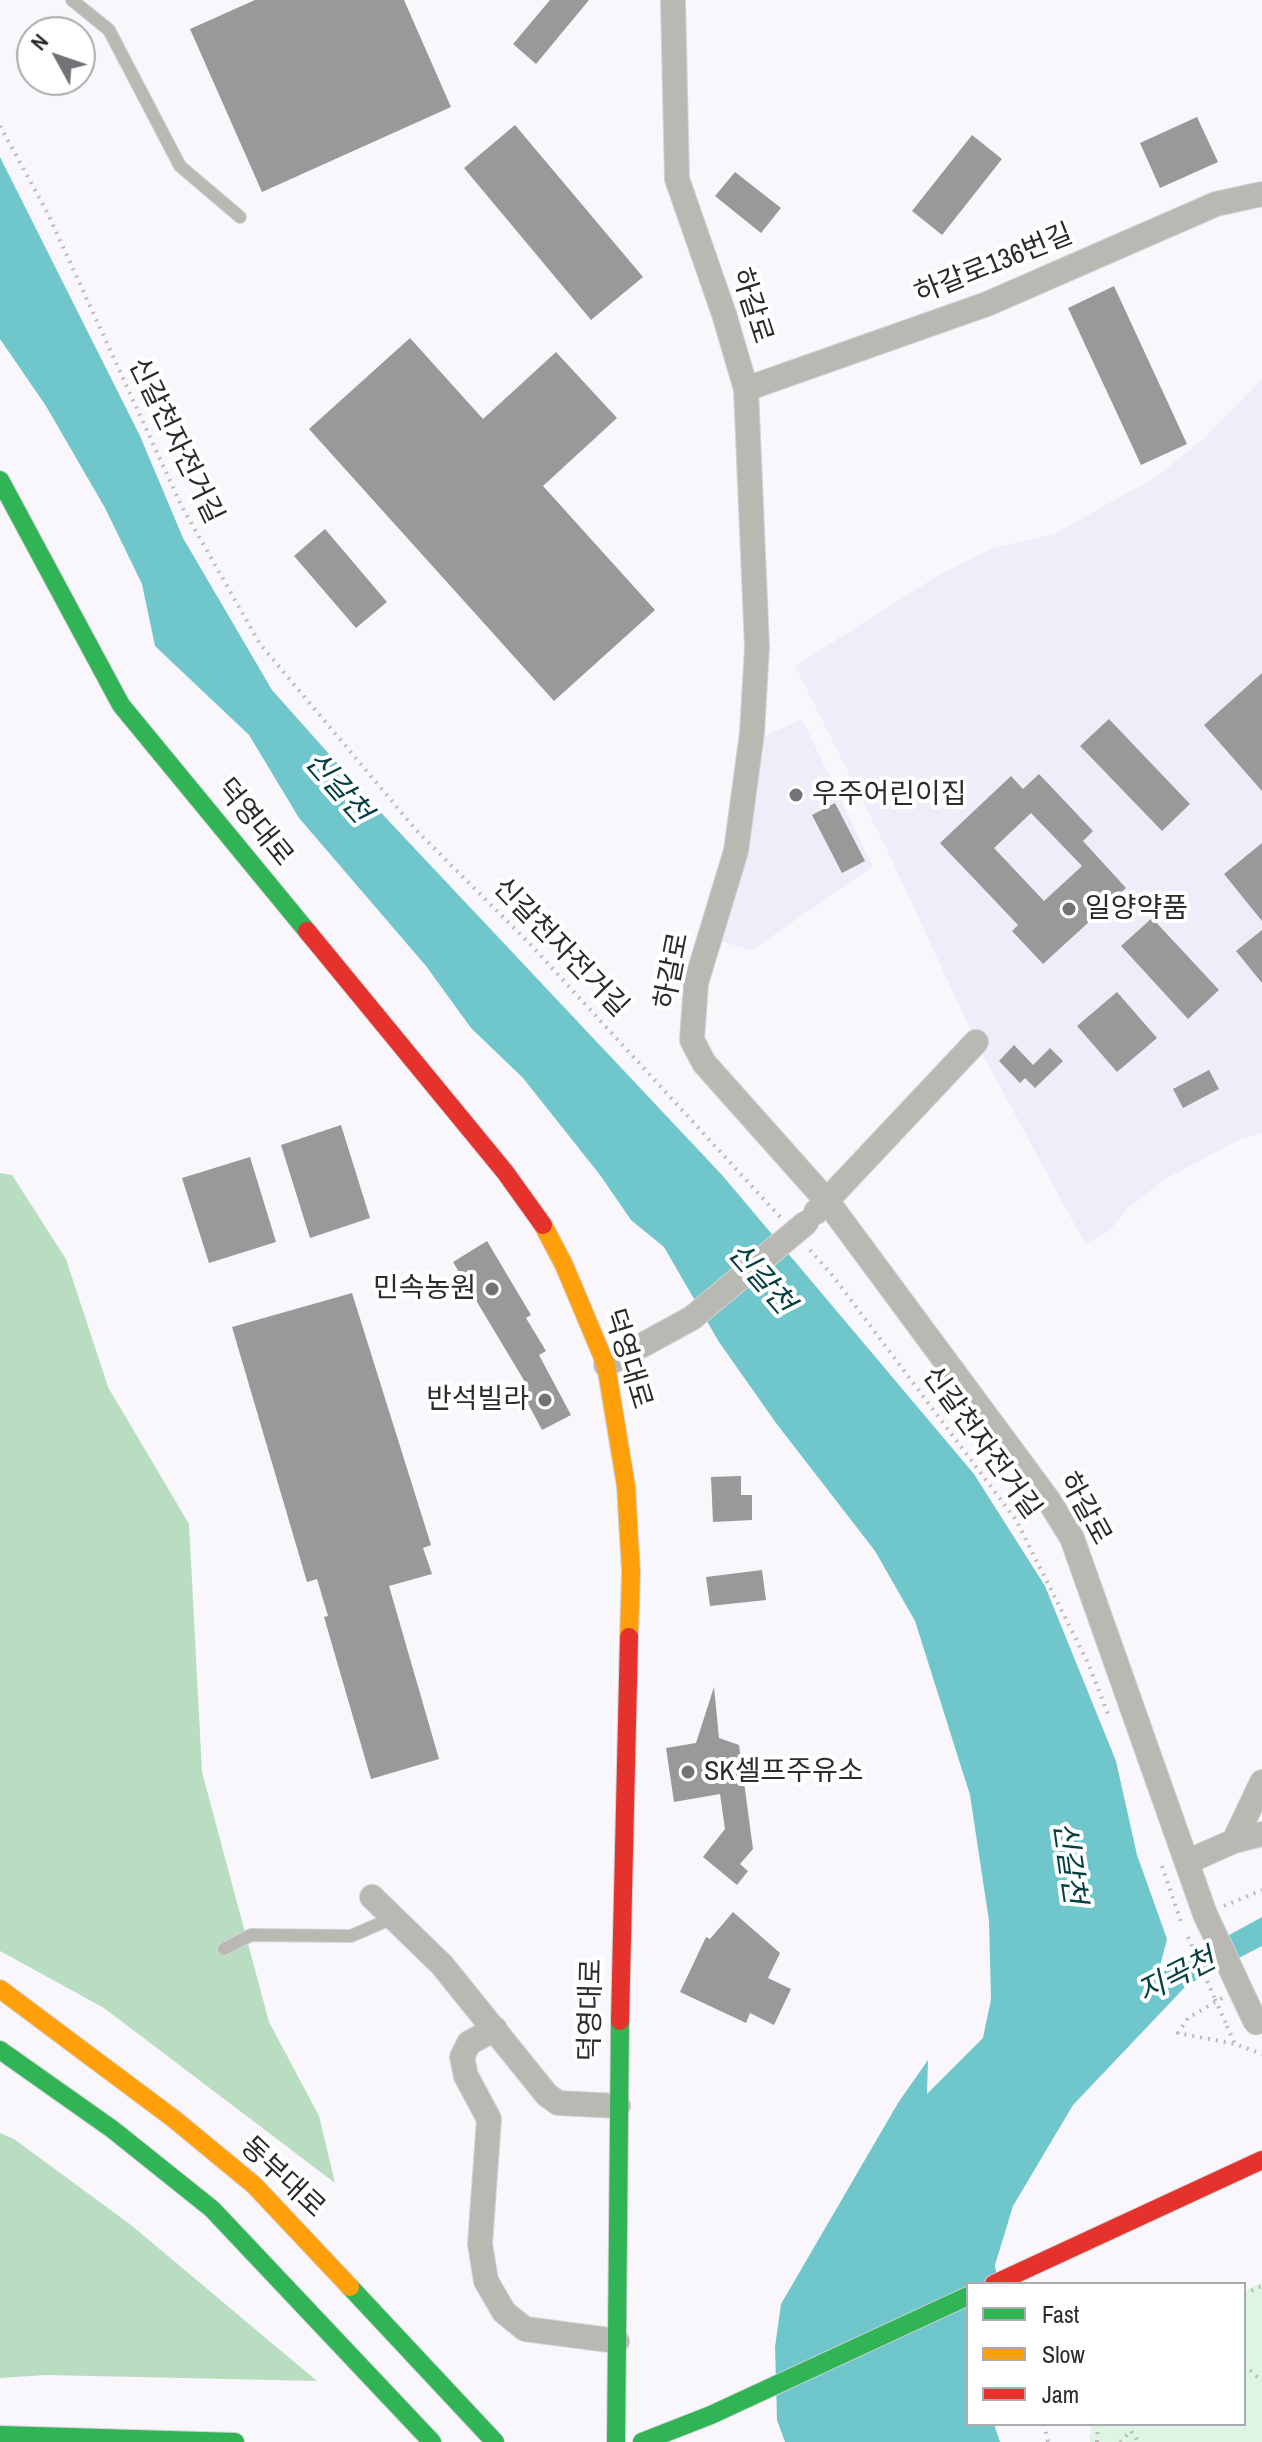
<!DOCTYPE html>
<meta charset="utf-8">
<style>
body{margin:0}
#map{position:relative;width:1262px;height:2442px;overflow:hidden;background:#f9f7fc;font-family:"Archivo Narrow",sans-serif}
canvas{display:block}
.legend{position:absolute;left:966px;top:2282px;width:280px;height:144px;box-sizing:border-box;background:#fff;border:2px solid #abaaac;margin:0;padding:10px 14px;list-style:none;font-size:24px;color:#2d2b30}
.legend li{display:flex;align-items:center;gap:16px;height:40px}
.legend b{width:40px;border:2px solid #abaaac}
.north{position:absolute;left:16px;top:16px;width:80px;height:80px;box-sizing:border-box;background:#fff;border:2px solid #abaaac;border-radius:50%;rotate:310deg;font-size:22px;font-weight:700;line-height:32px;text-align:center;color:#2d2b30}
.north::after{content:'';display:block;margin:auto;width:28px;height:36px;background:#747277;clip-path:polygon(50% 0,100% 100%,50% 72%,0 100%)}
</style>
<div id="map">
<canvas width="1262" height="2442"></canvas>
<ul class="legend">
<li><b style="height:10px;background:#30b455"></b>Fast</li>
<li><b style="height:10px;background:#ff9f0a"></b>Slow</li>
<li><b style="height:10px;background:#e5322d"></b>Jam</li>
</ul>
<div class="north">N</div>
</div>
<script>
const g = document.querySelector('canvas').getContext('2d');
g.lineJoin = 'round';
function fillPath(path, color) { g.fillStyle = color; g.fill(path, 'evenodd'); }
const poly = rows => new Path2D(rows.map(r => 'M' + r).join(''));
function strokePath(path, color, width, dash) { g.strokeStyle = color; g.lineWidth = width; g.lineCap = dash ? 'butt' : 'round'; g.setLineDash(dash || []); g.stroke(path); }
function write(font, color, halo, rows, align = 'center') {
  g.font = font + ' "Archivo Narrow","Noto Sans KR",sans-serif'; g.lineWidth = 8; g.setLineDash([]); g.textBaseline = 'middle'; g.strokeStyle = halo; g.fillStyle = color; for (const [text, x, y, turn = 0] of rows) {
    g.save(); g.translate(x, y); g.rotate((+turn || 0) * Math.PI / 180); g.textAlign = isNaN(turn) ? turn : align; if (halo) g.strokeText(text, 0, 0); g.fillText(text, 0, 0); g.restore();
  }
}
fillPath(poly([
 [1262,379,1262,1133,1241,1139,1167,1178,1128,1208,1109,1231,1085,1244,976,1042,889,854,795,666,940,574,993,548,1054,534,1156,477,1203,439],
 [802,719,873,867,752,950,718,941,761,738]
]), '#f1ecf9');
fillPath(poly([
 [1262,2283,1262,2442,1090,2442,1091,2424,1244,2424,1244,2291]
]), '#dff5e3');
fillPath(poly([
 [0,1173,12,1175,66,1259,108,1387,189,1524,202,1772,269,2022,319,2116,335,2183,104,2008,0,1951],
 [0,2133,14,2139,131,2225,317,2381,46,2375,0,2378]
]), '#b8ddc0');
fillPath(poly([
 [0,157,140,436,183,538,272,690,386,818,722,1175,974,1474,1045,1586,1116,1761,1137,1855,1167,1939,1158,1974,1262,1917,1262,1946,1187,1985,1073,2105,1013,2206,995,2265,998,2284,968,2284,968,2424,994,2424,1000,2442,785,2442,777,2420,775,2347,781,2304,898,2103,928,2060,927,2094,983,2038,991,1999,989,1921,970,1795,915,1621,875,1551,776,1423,719,1342,664,1247,631,1220,600,1175,523,1078,471,1028,426,966,299,818,249,735,155,646,142,584,105,508,46,406,0,339]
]), '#6fc7cc');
fillPath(poly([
 [255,0,404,0,451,107,262,192,190,29],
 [550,0,589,0,536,64,513,44],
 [1197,117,1218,162,1160,188,1140,143],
 [515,125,643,277,591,320,464,168],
 [972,135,1002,159,942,235,912,211],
 [735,172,781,208,761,233,715,196],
 [1114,286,1187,444,1141,465,1068,308],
 [410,338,483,419,556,352,617,418,543,486,655,610,554,701,309,429],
 [325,529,387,602,356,628,294,556],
 [1262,673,1262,791,1204,725],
 [1109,719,1190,804,1162,831,1080,746],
 [1039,774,1093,831,1083,841,1126,888,1043,964,1012,931,1018,925,940,843,1011,776,1023,789],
 [1031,813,1082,866,1044,901,994,848],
 [835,803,865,861,842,873,812,815],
 [1262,843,1262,921,1224,874],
 [1152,918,1219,990,1188,1019,1121,946],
 [1262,930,1262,983,1236,951],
 [1117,992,1157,1038,1117,1072,1077,1026],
 [1014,1045,1033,1065,1050,1048,1063,1061,1035,1088,1025,1078,1020,1083,999,1061],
 [1209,1070,1219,1089,1183,1108,1173,1089],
 [341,1125,370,1218,310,1238,281,1145],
 [250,1157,276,1242,209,1263,182,1178],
 [487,1241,531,1315,526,1318,546,1351,539,1355,571,1415,542,1430,518,1385,525,1382,453,1262],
 [352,1293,431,1545,423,1548,432,1574,389,1586,439,1759,371,1779,324,1617,328,1616,317,1579,307,1582,232,1327],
 [741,1476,741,1495,752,1495,752,1520,713,1522,711,1477],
 [762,1570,766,1600,710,1606,706,1577],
 [714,1687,719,1738,739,1745,753,1849,740,1864,748,1871,737,1885,703,1857,725,1829,720,1794,674,1802,666,1748,696,1743],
 [733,1912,780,1953,768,1978,791,1989,774,2025,750,2013,746,2023,680,1992,706,1937,710,1939]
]), '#9b9899');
const lane = poly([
 [72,0,109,30,180,166,240,217],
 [224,1949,251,1935,351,1936,395,1917]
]);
const street = poly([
 [673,0,677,179,724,314,746,389,757,647,752,733,736,851,696,983,692,1040,704,1063,827,1201,1049,1501,1072,1538,1205,1914],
 [746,389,987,304,1216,204,1262,194],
 [816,1212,976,1042],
 [606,1365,692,1318],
 [1234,1841,1262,1782],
 [1187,1862,1234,1841,1262,1834],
 [372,1897,442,1965,547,2095,558,2103,618,2106],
 [495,2029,469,2043,462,2057,466,2076,489,2119,480,2244,486,2281,504,2312,525,2329,617,2341]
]);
const fast = poly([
 [0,480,121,705,307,931],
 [0,2050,112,2129,212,2209,432,2442],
 [350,2287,495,2442],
 [0,2435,235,2442],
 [616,2442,620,2021],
 [642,2442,711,2415,968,2296]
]);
const slow = poly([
 [543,1225,564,1265,606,1365,626,1486,631,1572,629,1637],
 [0,1989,174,2119,254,2185,350,2287]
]);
const jam = poly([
 [307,931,505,1172,543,1225],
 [620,2021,629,1637],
 [994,2284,1262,2160]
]);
strokePath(lane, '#d4d3d6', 14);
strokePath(street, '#d4d3d6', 26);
strokePath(fast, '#d4d3d6', 20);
strokePath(slow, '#d4d3d6', 20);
strokePath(jam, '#d4d3d6', 20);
strokePath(poly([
 [0,126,47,212,181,505,260,644,417,831,530,944,780,1217],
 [810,1250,833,1276,1016,1520,1088,1663,1108,1714],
 [1162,1866,1181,1922],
 [1224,1906,1262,1890],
 [1188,1937,1215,1999],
 [1222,1998,1188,2018,1178,2033,1235,2044,1262,2054],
 [1227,2026,1235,2044],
 [1244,2294,1262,2286],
 [1244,2365,1262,2381],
 [1044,2424,1048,2442],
 [1097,2442,1098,2424],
 [1120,2442,1131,2431,1139,2442]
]), '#bcbbb8', 4, [2, 6]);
strokePath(lane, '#b9b8b3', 12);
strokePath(street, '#b9b8b3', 24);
strokePath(fast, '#30b455', 18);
strokePath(slow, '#ff9f0a', 18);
strokePath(jam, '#e5322d', 18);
const streetBridge = poly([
 [692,1318,807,1222],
 [1205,1914,1256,2023]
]);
strokePath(streetBridge, '#d4d3d6', 26, []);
strokePath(poly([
 [1215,1999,1227,2026]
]), '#bcbbb8', 4, [2, 6]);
strokePath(streetBridge, '#b9b8b3', 24);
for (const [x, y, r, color] of [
 [796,795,8,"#747277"],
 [1069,909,8,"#747277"],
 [492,1289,8,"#747277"],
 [545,1400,8,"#747277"],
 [688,1772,8,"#747277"]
]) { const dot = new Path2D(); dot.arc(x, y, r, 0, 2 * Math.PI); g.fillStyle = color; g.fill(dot); strokePath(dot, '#fff', 3); }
write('28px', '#2d2b30', '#fff', [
 ["하갈로136번길",994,265,-22],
 ["하갈로",751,306,72],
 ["신갈천자전거길",175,441,64],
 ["덕영대로",254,823,51],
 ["신갈천자전거길",560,948,46],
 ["하갈로",673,971,-79],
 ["덕영대로",627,1359,73],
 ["신갈천자전거길",981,1443,54],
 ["하갈로",1084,1509,61],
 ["덕영대로",592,2010,-89],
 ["동부대로",282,2178,43]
]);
write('28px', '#2d2b30', '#fff', [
 ["우주어린이집",812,795],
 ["일양약품",1085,909],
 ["민속농원",476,1289,"right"],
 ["반석빌라",529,1400,"right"],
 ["SK셀프주유소",704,1772]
], 'left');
write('italic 30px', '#053f42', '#fff', [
 ["신갈천",337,788,49],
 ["신갈천",760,1279,49],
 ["신갈천",1068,1863,82],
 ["지곡천",1177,1977,-27]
]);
</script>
